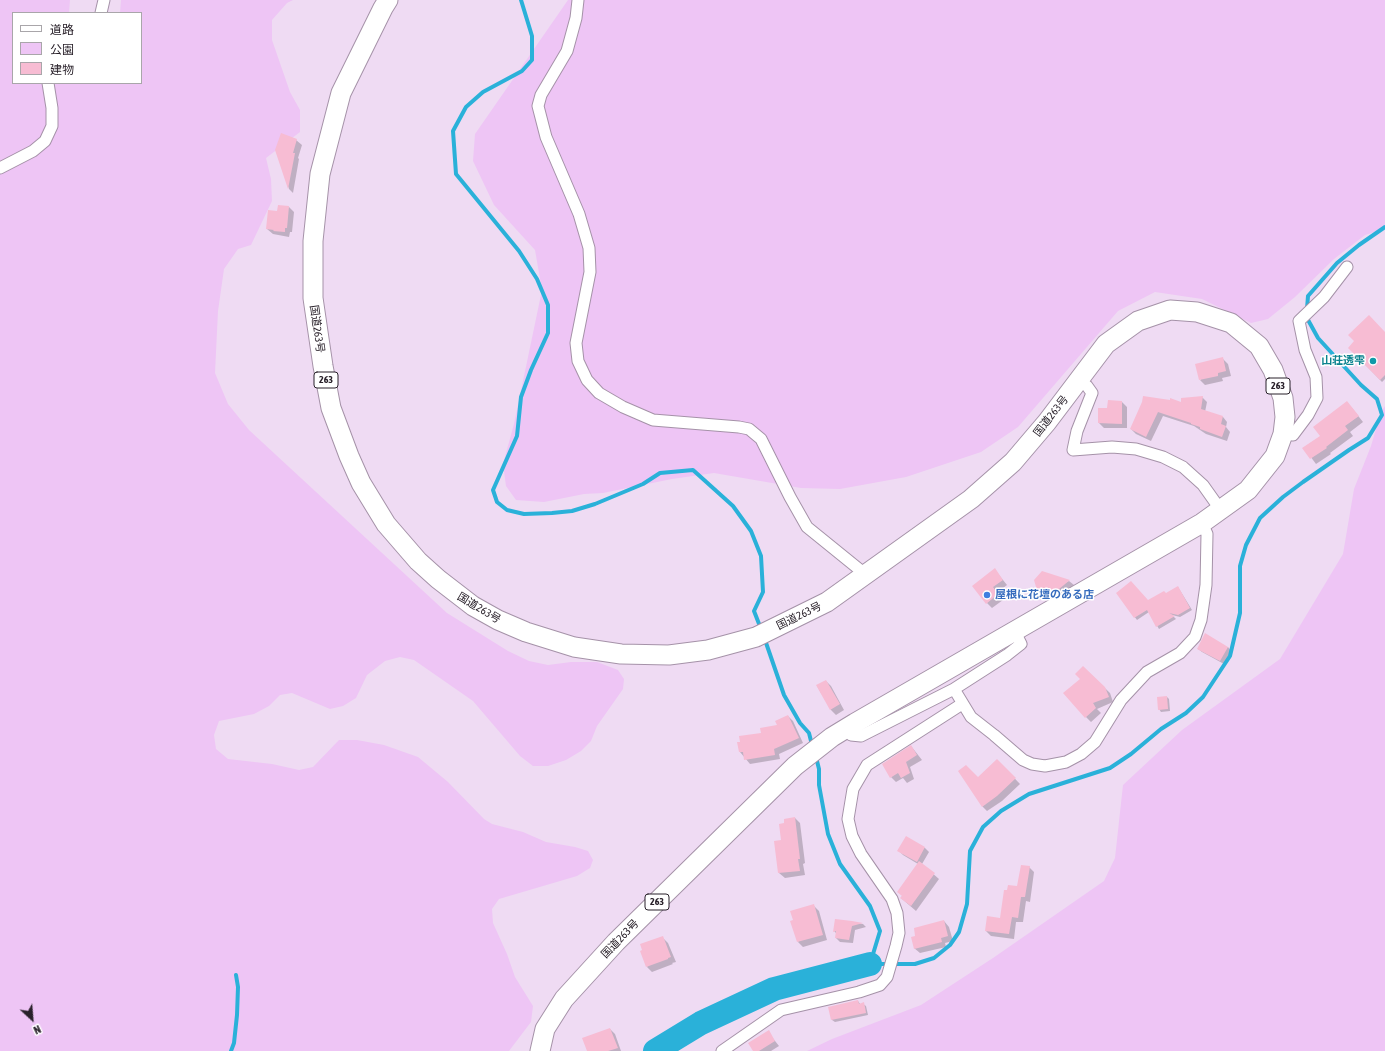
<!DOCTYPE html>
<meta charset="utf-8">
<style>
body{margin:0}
#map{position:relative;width:1385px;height:1051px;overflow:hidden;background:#efdbf3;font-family:"Asap Condensed","Noto Sans JP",sans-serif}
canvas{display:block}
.legend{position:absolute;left:12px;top:12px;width:130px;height:72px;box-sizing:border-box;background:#fff;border:1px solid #a9a6aa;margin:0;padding:5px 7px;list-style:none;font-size:12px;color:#29212a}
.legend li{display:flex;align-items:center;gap:8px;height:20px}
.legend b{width:20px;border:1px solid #a9a6aa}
.north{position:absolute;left:12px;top:999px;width:40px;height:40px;-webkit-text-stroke:3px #fff;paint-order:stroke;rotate:154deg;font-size:11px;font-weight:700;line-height:16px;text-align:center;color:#29212a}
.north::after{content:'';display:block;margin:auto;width:14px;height:18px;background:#29212a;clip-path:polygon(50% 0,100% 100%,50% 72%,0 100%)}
</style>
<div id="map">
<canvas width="1385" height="1051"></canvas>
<ul class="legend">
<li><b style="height:5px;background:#fff"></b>道路</li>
<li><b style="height:11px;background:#eec5f5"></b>公園</li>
<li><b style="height:11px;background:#f7bcd3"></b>建物</li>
</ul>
<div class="north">N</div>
</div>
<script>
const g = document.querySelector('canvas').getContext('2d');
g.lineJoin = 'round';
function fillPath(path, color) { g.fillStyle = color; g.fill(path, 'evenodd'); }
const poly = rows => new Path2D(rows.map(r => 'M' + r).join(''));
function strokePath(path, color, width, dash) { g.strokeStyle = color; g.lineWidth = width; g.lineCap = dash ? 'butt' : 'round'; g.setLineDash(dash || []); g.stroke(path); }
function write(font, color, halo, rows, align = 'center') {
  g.font = font + ' "Asap Condensed","Noto Sans JP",sans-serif'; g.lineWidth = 3; g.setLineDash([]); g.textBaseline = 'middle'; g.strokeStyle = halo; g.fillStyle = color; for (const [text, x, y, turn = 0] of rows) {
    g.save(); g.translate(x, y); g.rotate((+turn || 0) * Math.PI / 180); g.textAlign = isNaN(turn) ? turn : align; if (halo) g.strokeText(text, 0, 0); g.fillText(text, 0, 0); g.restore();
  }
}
fillPath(poly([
 [0,0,70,0,69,13,13,13,13,83,141,83,141,13,120,13,121,0,293,0,287,3,272,20,272,40,290,92,300,110,300,132,266,158,271,179,272,201,251,245,238,249,224,269,218,311,215,373,228,404,249,430,447,613,508,651,529,661,548,665,571,662,597,662,618,670,624,679,623,689,597,726,591,741,581,751,566,760,548,766,533,766,520,756,473,701,414,660,400,657,385,661,367,675,356,698,343,706,330,709,292,693,280,695,269,706,254,714,219,721,214,735,216,749,228,759,272,764,299,770,313,767,339,740,357,740,384,745,418,757,448,782,484,819,492,824,523,832,546,842,575,847,588,851,593,860,590,868,577,876,499,899,492,909,493,923,507,954,515,977,533,1006,531,1022,509,1051,0,1051],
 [568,0,1385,0,1385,229,1365,235,1334,259,1295,297,1268,319,1251,323,1202,299,1155,292,1118,311,1018,427,981,452,906,477,840,489,801,488,714,473,672,479,603,493,584,494,544,502,516,500,506,486,503,464,514,424,542,290,535,250,494,205,473,161,475,134],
 [1385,406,1385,1051,807,1051,832,1039,921,1005,993,958,1104,881,1115,858,1123,785,1182,730,1280,659,1343,554,1354,489,1371,446,1381,412]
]), '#eec5f5');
fillPath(poly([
 [296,140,302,145,298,158,299,159,293,193,289,189,276,150],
 [289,207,294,212,292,232,290,232,289,237,273,234,267,229,278,212],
 [1385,333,1385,379,1382,382,1349,348],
 [1223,359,1228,364,1231,376,1222,378,1223,381,1205,385,1200,380],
 [1202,397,1207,402,1205,412,1223,417,1227,422,1226,427,1230,432,1227,441,1206,434,1194,426,1163,416,1151,441,1136,434,1131,429,1143,402,1182,403],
 [1122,402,1127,407,1127,428,1104,428,1099,423,1108,409],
 [1352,408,1363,422,1350,432,1353,436,1330,453,1331,454,1316,464,1304,448,1321,436],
 [995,570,1007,585,997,593,1003,600,992,608,987,603],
 [1069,581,1074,585,1053,603,1044,598,1039,593],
 [1178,587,1192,610,1180,617,1172,615,1176,619,1159,629,1149,612,1137,620,1117,593,1148,601,1166,594],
 [1228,647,1231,651,1224,664,1202,652,1198,649],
 [1083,667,1110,693,1113,702,1097,709,1101,713,1091,722,1086,717,1081,679],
 [826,681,831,686,844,710,836,715,831,710,817,686],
 [1167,697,1169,699,1170,711,1161,712,1159,709],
 [788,716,793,721,803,743,779,754,780,759,750,764,740,752,762,734,779,726],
 [911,746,922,760,910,767,914,779,907,783,903,778,896,782,891,777],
 [997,760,1020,784,1002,801,987,811,982,806,978,778],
 [795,818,800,823,805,863,803,864,805,875,785,878,779,873,775,842,783,841,785,824],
 [906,838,925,848,929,852,922,864,939,879,916,911,901,898,918,864,903,855,899,851],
 [1029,867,1034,872,1030,902,1026,901,1023,922,1016,922,1014,939,991,936,986,931,1001,919],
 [814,906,819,911,827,940,803,947,798,942],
 [836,920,863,924,866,927,855,930,853,943,840,942,836,938,837,934,834,931],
 [944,921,949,927,953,941,945,943,946,947,920,953,914,948,916,937],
 [663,938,668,943,676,962,672,963,673,964,652,972,647,967],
 [858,1001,860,1004,863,1004,866,1006,868,1015,835,1022,832,1020,829,1008],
 [610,1029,615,1034,621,1051,588,1051],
 [768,1032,779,1046,771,1051,754,1051]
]), '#0003');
strokePath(poly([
 [521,0,532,36,532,60,522,71,483,92,466,107,453,131,456,174,519,251,537,279,548,305,548,333,531,370,521,397,517,436,493,490,497,502,507,510,524,514,552,513,572,511,595,504,643,484,660,473,693,470,733,506,751,531,761,556,763,592,754,611,761,629],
 [1307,309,1308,296,1337,263,1359,245,1385,227],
 [764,637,784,695,800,723,809,733,812,745],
 [816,757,819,769,819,785,828,834,840,864,870,906,880,931,870,964,915,964,934,958,950,945,959,932,967,904,970,851,983,827,1001,811,1029,794,1110,768,1131,754,1161,729,1186,713,1203,697,1230,656,1240,613,1240,566,1246,545,1260,518,1283,497,1303,482,1349,450,1368,438,1382,415,1377,399,1361,385,1318,338,1307,318,1307,316],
 [231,1051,234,1043,237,1015,238,987,236,975]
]), '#2ab1d9', 4);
strokePath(poly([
 [655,1051,701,1023,774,989,870,964]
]), '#2ab1d9', 24);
fillPath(poly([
 [281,133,297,139,293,153,295,153,288,189,275,150],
 [278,205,289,206,287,228,285,228,285,232,273,231,274,230,266,229,268,210,277,211],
 [1369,315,1385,332,1385,375,1380,380,1348,348,1354,341,1348,335],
 [1223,357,1226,371,1218,373,1218,376,1199,380,1195,364],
 [1143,396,1170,400,1170,398,1181,402,1181,398,1203,396,1201,409,1223,416,1221,424,1226,426,1222,437,1200,429,1200,427,1191,424,1191,423,1158,412,1146,437,1130,429,1142,402],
 [1108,400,1122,401,1122,424,1098,423,1098,408,1107,408],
 [1347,401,1359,416,1345,426,1348,430,1326,447,1327,448,1310,459,1302,448,1320,436,1313,427],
 [995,568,1003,580,993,587,998,594,986,604,972,586],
 [1042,571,1070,580,1048,598,1038,594,1034,580],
 [1131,581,1148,600,1164,591,1166,593,1178,586,1190,608,1178,615,1169,613,1175,616,1156,627,1147,610,1134,618,1116,593],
 [1205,633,1228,647,1220,661,1197,649],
 [1083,666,1105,687,1109,697,1093,703,1096,708,1085,718,1063,693,1080,679,1075,674],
 [826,680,840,704,830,710,816,685],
 [1167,696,1168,709,1158,710,1157,697],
 [788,715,799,738,774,749,775,755,744,760,743,752,739,752,737,742,740,742,739,736,761,733,760,728,777,725,775,721],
 [911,745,917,755,906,762,910,773,901,778,898,773,890,778,882,764],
 [997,759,1016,778,997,796,982,807,958,771,966,765,978,777],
 [795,817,800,859,798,859,800,871,778,873,774,841,781,840,779,824,784,823,784,819],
 [906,836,925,847,917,862,897,851],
 [919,861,935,873,911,906,900,898,902,896,897,892],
 [1021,865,1030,866,1025,897,1021,897,1018,918,1012,917,1009,934,985,931,987,916,1000,918,1004,890,1007,890,1008,885,1017,886],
 [814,904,823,935,797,942,790,921,793,920,790,911],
 [835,919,852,921,863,923,852,926,849,940,835,938,836,931,833,932],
 [944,920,948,936,941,938,942,942,914,949,911,937,915,936,914,928],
 [663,936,671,957,668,958,668,959,646,967,640,951,642,950,640,944],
 [858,1000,859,1004,864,1002,866,1013,831,1020,828,1007],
 [610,1028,618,1048,608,1051,587,1051,582,1038],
 [769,1030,775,1041,759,1051,753,1051,748,1043]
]), '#f7bcd3');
const minor = poly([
 [578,0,576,18,567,51,541,95,538,106,546,137,579,214,589,248,590,272,576,343,578,361,587,380,599,393,623,407,653,420,739,427,749,429,761,439,790,497,807,527,865,574],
 [101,13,104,0],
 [0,168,33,151,45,141,52,126,52,108,48,83],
 [1078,381,1087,386,1092,393,1077,431,1073,450,1112,447,1136,449,1163,457,1183,467,1203,485,1220,509],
 [1283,434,1293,435,1308,415,1317,398,1316,377,1305,350,1299,321,1324,297,1347,267],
 [1014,630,1021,644,1007,655,954,689,971,717,994,735,1023,760,1032,764,1045,766,1066,762,1081,754,1095,742,1121,700,1147,672,1180,653,1195,637,1201,620,1206,585,1207,534,1202,523],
 [846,728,851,735,861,736,954,689],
 [722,1051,781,1010,859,992,880,985,887,977,896,946,899,933,897,913,892,899,861,854,852,836,848,819,853,789,867,765,962,704]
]);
const trunk = poly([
 [388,0,383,8,341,93,320,174,313,241,313,298,323,366,331,408,349,456,361,483,386,524,418,561,438,579,473,606,498,620,526,632,574,647,621,654,669,655,708,650,756,637,827,602,971,499,1013,462,1047,422,1106,344,1138,321,1170,310,1197,312,1231,323,1259,346,1273,370,1283,398,1285,417,1283,434,1275,456,1248,490,1202,523,855,723,832,737,795,766,616,942,564,999,545,1029,540,1051]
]);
strokePath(minor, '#a592a8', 13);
strokePath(trunk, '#a592a8', 21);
strokePath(minor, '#fff', 11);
strokePath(trunk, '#fff', 19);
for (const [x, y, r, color] of [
 [1373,361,4,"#0f9aa8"],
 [987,595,4,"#3f7fe0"]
]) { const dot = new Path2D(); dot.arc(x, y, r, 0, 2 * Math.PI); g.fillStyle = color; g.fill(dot); strokePath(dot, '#fff', 1.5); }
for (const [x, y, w] of [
 [326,380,24],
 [1278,386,24],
 [657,902,24]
]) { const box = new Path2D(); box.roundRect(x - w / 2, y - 8, w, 16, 3); g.fillStyle = '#fff'; g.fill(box); strokePath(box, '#29212a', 1); }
write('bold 10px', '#29212a', null, [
 ["263",326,380],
 ["263",1278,386],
 ["263",657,902]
]);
write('11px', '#29212a', '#fff', [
 ["国道263号",317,329,82],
 ["国道263号",1051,416,-52],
 ["国道263号",479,608,31],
 ["国道263号",799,616,-26],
 ["国道263号",620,939,-46]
]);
write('bold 11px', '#0d838f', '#fff', [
 ["山荘透雫",1365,361]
], 'right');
write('bold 11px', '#366cbe', '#fff', [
 ["屋根に花壇のある店",995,595]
], 'left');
</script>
